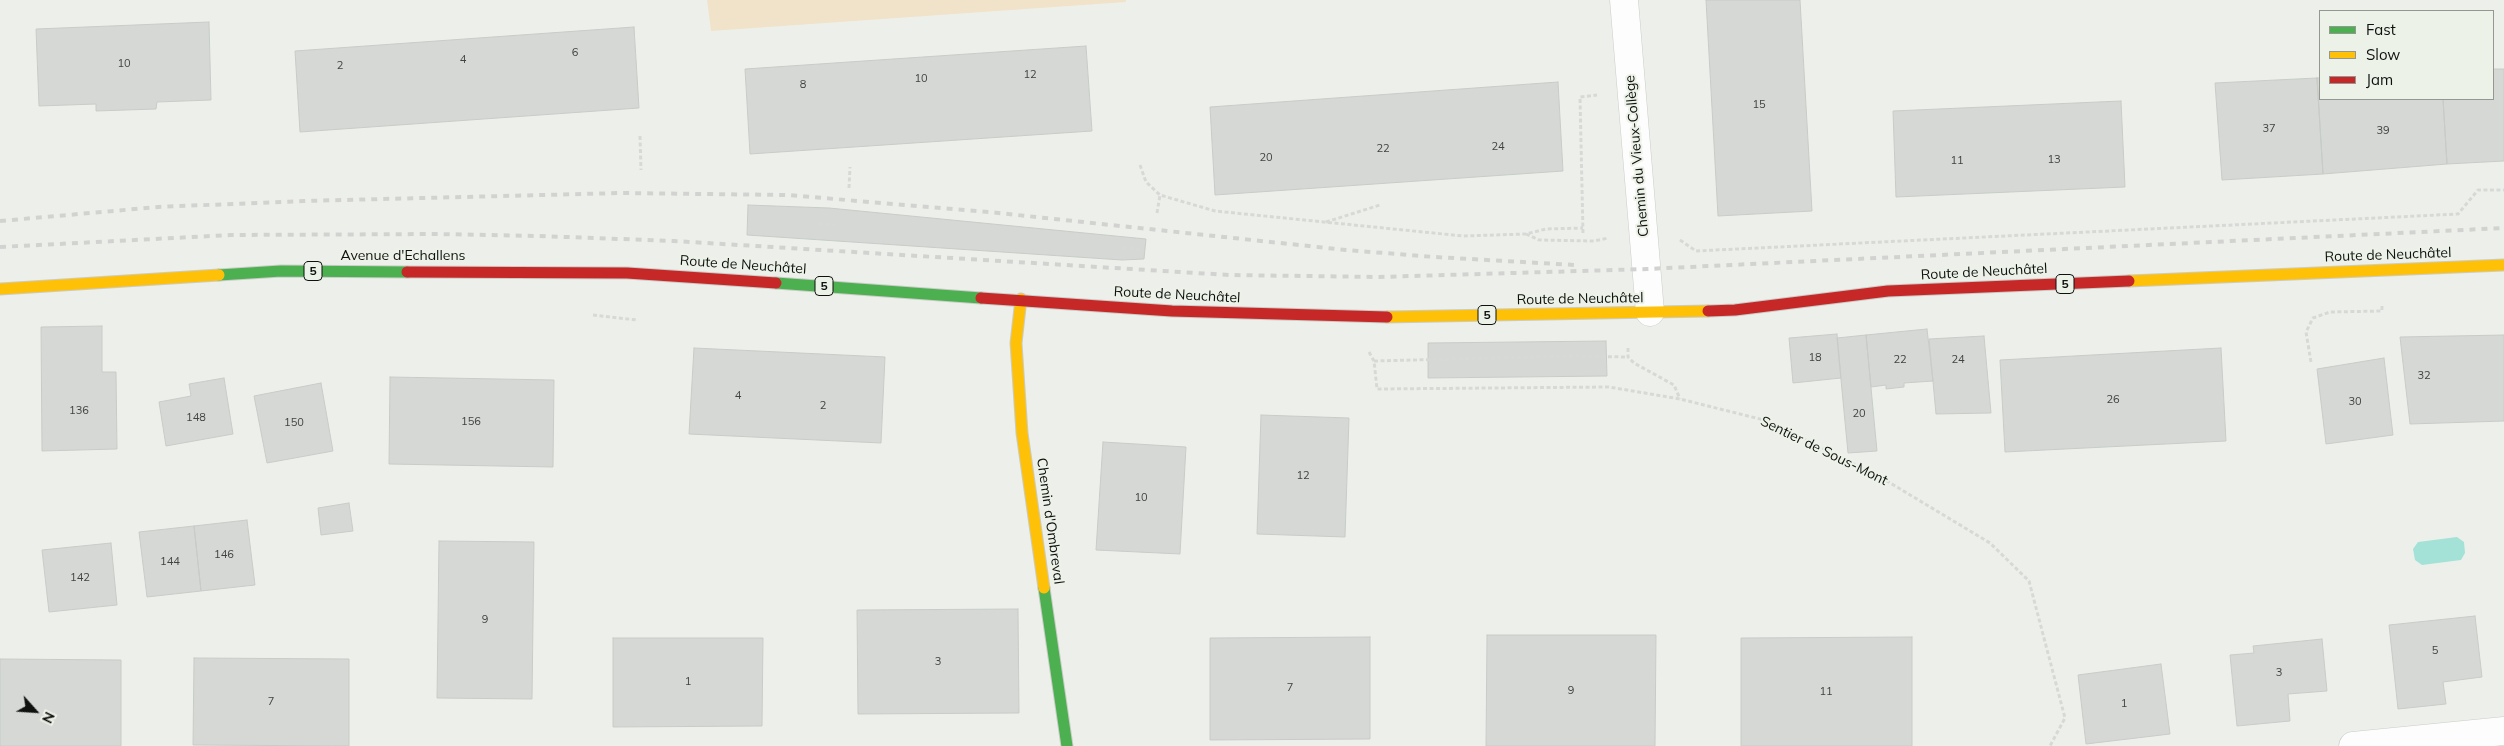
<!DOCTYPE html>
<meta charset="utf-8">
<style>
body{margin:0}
#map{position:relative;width:2504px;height:746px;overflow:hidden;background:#edf0ea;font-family:Mulish,sans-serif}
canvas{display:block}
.legend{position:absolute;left:2319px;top:10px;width:175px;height:90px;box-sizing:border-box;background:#edf2e8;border:1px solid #949891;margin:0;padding:6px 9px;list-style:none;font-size:15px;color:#0f110e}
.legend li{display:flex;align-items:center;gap:10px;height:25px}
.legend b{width:25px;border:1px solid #949891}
.north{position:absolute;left:10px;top:686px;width:50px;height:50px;-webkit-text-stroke:4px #edf2e8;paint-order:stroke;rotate:116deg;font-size:14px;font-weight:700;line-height:20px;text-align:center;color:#0f110e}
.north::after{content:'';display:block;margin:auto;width:18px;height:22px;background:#0f110e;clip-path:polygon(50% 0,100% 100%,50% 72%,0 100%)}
</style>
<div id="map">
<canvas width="2504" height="746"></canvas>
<ul class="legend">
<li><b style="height:6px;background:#4caf50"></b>Fast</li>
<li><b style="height:6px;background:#ffc107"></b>Slow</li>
<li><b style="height:6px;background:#c62828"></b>Jam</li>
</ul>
<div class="north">N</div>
</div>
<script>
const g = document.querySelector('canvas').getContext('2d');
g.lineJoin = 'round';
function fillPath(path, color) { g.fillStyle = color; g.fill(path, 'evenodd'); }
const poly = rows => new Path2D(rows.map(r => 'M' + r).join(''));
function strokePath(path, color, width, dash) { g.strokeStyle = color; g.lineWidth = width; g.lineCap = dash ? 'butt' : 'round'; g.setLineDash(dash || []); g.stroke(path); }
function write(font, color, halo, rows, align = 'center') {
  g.font = font + ' Mulish,sans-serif'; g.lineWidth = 4; g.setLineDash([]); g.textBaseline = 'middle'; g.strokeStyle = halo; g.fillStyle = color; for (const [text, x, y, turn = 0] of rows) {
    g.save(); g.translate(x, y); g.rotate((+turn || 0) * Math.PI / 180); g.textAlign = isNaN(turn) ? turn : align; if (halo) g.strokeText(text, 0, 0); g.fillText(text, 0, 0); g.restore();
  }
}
fillPath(poly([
 [707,0,1126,0,1126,2,711,31]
]), '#f1e2ca');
fillPath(poly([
 [2457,537,2464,542,2465,553,2461,560,2422,565,2415,560,2413,549,2418,542]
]), '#a4e1d7');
const building = poly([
 [1706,0,1800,0,1812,211,1718,216,1706,0],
 [209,22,211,100,157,102,156,109,96,111,96,104,39,106,36,29,209,22],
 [634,27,639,108,300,132,295,51,634,27],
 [1086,46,1092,131,750,154,745,69,1086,46],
 [2493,69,2504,69,2504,161,2447,164,2443,99,2493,99,2493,69],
 [2317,78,2320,78,2320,99,2443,99,2447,164,2323,174,2317,78],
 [2317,78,2323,174,2222,180,2215,83,2317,78],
 [1558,82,1563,171,1215,195,1210,107,1558,82],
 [2121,101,2125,187,1896,197,1893,111,2121,101],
 [748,205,829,208,1146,239,1144,259,1122,260,747,235,748,205],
 [102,326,102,372,116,372,117,449,42,451,41,327,102,326],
 [1927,329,1933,381,1904,383,1904,387,1886,389,1886,385,1871,387,1866,335,1927,329],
 [1837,334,1841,378,1793,383,1789,338,1837,334],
 [1866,335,1877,451,1848,453,1837,338,1866,335],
 [2504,335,2504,421,2410,424,2400,337,2504,335],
 [1984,336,1991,413,1936,414,1929,339,1984,336],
 [1606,341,1607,376,1428,378,1428,343,1606,341],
 [694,348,885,357,881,443,689,434,694,348],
 [2221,348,2226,441,2005,452,2000,360,2221,348],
 [2384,358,2393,435,2326,444,2317,369,2384,358],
 [390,377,554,380,553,467,389,464,390,377],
 [224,378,233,434,166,446,159,402,191,396,189,384,224,378],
 [321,383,333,451,267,463,254,396,321,383],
 [1261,415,1349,418,1345,537,1257,534,1261,415],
 [1103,442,1186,447,1180,554,1096,550,1103,442],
 [349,503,353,531,321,535,318,508,349,503],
 [247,520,255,585,201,591,194,526,247,520],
 [194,526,201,591,147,597,139,532,194,526],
 [439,541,534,542,532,699,437,698,439,541],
 [111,543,117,605,49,612,42,550,111,543],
 [1018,609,1019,713,858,714,857,610,1018,609],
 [2475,616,2482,677,2443,682,2446,704,2398,709,2389,625,2475,616],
 [1487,635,1656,635,1655,746,1486,746,1487,635],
 [1370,637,1370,739,1210,740,1210,638,1370,637],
 [1912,637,1912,746,1741,746,1741,638,1912,637],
 [613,638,763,638,762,726,613,727,613,638],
 [2322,639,2327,691,2288,694,2290,721,2237,726,2230,655,2254,653,2253,646,2322,639],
 [194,658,349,659,349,746,193,745,194,658],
 [0,659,121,660,121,746,0,746,0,659],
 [2161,664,2170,734,2086,744,2078,675,2161,664]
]);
fillPath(building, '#d5d8d5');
strokePath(building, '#c8ccc8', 1);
const street = poly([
 [1624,0,1650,312],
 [2353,746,2504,731]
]);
const fast = poly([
 [219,275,281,271,407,272],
 [776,283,981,298],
 [1044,588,1067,746]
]);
const slow = poly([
 [2129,281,2504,265],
 [0,289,219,275],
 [1021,299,1016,343,1022,433,1044,588],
 [1387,317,1708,311]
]);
const jam = poly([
 [407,272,627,273,776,283],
 [981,298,1172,311,1387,317],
 [1708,311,1735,310,1888,291,2129,281]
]);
strokePath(street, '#caccc7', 29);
strokePath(fast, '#caccc7', 13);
strokePath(slow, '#caccc7', 13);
strokePath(jam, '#caccc7', 13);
strokePath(poly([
 [640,136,641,170],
 [1140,165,1146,182,1160,195,1215,211,1463,236,1526,234,1546,229,1583,228],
 [849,188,850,167],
 [1157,213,1160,195],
 [1326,222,1380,205],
 [819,224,836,225],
 [1583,233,1580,97,1597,95],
 [1526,234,1539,240,1594,241,1608,238],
 [1680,240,1696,251,2458,214,2478,190,2504,190],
 [1123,248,1142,249],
 [593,315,637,320],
 [1628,348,1628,357,1634,363,1674,385,1680,399],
 [1369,352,1374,361,1377,389,1609,387,1680,399,1768,421,1882,478,1990,543,2029,581,2065,718,2050,746],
 [1374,361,1570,356,1628,357],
 [2311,362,2306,332,2313,318,2330,312,2382,311,2382,305]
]), '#d8d9d7', 3, [4, 2.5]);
strokePath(street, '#fcfdfc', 28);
strokePath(fast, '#4caf50', 11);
strokePath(slow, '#ffc107', 11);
strokePath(jam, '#c62828', 11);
strokePath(poly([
 [0,221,158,207,303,201,622,193,787,195,989,212,1346,250,1435,257,1575,265],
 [0,247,231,235,437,234,540,236,674,241,1229,275,1379,277,1647,269,2504,228]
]), '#d2d3d1', 4, [6, 6]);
write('11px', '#404340', null, [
 ["6",575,53],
 ["4",463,60],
 ["10",124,64],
 ["2",340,66],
 ["12",1030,75],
 ["10",921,79],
 ["8",803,85],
 ["15",1759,105],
 ["37",2269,129],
 ["39",2383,131],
 ["24",1498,147],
 ["22",1383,149],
 ["20",1266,158],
 ["13",2054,160],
 ["11",1957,161],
 ["18",1815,358],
 ["22",1900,360],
 ["24",1958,360],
 ["32",2424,376],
 ["4",738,396],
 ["26",2113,400],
 ["30",2355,402],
 ["2",823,406],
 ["136",79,411],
 ["20",1859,414],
 ["148",196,418],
 ["156",471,422],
 ["150",294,423],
 ["12",1303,476],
 ["10",1141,498],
 ["146",224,555],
 ["144",170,562],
 ["142",80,578],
 ["9",485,620],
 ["5",2435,651],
 ["3",938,662],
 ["3",2279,673],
 ["1",688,682],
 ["7",1290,688],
 ["9",1571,691],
 ["11",1826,692],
 ["7",271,702],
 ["1",2124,704]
]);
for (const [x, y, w] of [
 [313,271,18],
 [2065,284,18],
 [824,286,18],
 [1487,315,18]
]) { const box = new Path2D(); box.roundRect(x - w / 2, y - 9.5, w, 19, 4); g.fillStyle = '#edf2e8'; g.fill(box); strokePath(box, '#0f110e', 1); }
write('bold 12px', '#0f110e', null, [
 ["5",313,271],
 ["5",2065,284],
 ["5",824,286],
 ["5",1487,315]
]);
write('14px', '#0f110e', '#edf2e8', [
 ["Chemin du Vieux-Collège",1637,156,-95],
 ["Route de Neuchâtel",2388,255,-2],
 ["Avenue d'Echallens",403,256],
 ["Route de Neuchâtel",743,265,4],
 ["Route de Neuchâtel",1984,272,-3],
 ["Route de Neuchâtel",1177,295,3],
 ["Route de Neuchâtel",1580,299,-1],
 ["Sentier de Sous-Mont",1824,451,26],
 ["Chemin d'Ombreval",1050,521,82]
]);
</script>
